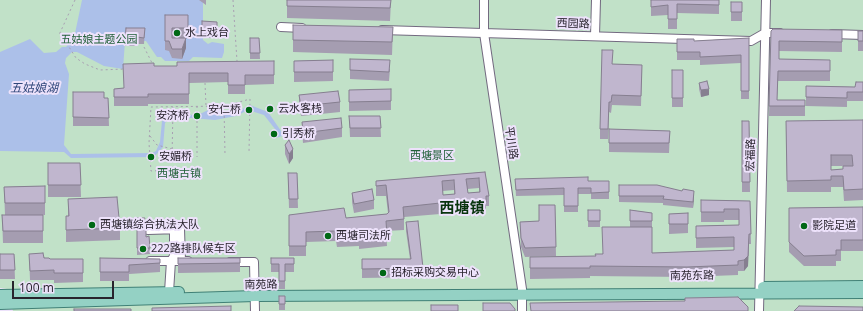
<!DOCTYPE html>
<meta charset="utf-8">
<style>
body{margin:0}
#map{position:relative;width:863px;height:311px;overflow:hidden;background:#ede2fb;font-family:"Open Sans",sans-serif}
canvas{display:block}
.scale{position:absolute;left:12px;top:281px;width:102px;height:18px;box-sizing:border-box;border:2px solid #28232d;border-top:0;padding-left:5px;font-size:12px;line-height:14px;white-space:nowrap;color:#28232d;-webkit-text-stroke:3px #ede2fb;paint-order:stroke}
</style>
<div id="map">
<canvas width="863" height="311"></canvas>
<div class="scale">100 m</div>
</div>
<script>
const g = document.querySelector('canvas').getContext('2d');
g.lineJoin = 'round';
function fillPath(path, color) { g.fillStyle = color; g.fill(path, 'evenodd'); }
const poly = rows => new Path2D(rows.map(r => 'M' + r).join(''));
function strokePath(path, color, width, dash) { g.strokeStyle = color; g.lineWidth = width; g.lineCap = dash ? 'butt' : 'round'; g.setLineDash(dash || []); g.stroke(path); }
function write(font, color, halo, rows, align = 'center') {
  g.font = font + ' "Open Sans","Noto Sans SC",sans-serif'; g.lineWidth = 4; g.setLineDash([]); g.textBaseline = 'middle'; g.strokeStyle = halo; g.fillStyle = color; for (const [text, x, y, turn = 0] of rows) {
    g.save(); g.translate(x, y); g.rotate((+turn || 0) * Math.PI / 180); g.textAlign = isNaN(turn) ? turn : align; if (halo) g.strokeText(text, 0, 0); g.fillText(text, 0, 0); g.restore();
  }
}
fillPath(poly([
 [0,0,863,0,863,311,13,311,7,289,0,288]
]), '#c1e1c8');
fillPath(poly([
 [82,0,203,0,203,40,208,44,212,42,224,44,224,52,222,58,193,57,189,61,165,61,161,57,157,57,146,41,125,41,123,69,104,66,77,52,72,52,66,58,65,63,69,74,64,145,71,154,152,153,156,151,160,142,162,121,171,114,198,115,208,110,216,112,219,116,235,113,250,105,268,112,281,131,282,136,276,138,275,129,264,115,248,110,236,116,215,120,179,117,169,119,165,123,163,147,154,157,71,158,64,152,0,151,0,52,30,39,44,53,56,52,62,47,66,47,74,38]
]), '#acc0e9');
const minor = poly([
 [484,0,484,33,522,289,522,311],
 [281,27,302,28],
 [382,30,751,41,765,33,780,33],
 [832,34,863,35],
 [595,36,596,0],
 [148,230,180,229,181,261],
 [150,261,188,261],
 [230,262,254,262,255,311],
 [169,292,171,261,174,256,174,229],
 [759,311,766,0]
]);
const major = poly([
 [763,287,863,286],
 [0,295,179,292],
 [0,304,255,296,863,293]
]);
strokePath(minor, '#736a80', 10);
strokePath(major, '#408076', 12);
strokePath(poly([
 [75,0,59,35,64,39,76,58,85,64,100,70,125,69],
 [233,0,237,61],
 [144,47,152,63],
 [205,83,206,106],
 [197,106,197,157],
 [224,106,225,155],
 [150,136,157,145,172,149],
 [172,159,173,107],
 [172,170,151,171,149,143,151,107,225,106,250,99,249,153]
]), '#a89fb2', 1, [2, 3]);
strokePath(minor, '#fff', 8);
strokePath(major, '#94d1c4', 10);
fillPath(poly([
 [199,0,206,0,206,5],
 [287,0,391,0,390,21,287,18],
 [651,0,719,0,719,14,677,13,677,29,668,29,668,15,651,16],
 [731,2,742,2,742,21,731,21],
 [165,15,188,15,188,38,172,38,186,48,182,59,172,58,169,51,165,50],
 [202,21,217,22,217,38,202,38],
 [293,25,393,27,392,55,293,52],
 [126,28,145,28,144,44,137,44,137,46,125,46],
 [842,30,842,52,779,51,779,59,830,60,830,81,778,81,777,100,805,100,805,116,769,116,771,31],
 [858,31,863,31,863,51,858,51],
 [250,38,259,38,260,59,250,59],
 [749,38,749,99,741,99,741,63,700,65,700,60,677,60,677,39,694,41],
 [350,59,390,69,389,81,350,79],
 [333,60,333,81,294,82,294,61],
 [274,61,274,84,245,85,245,94,228,94,228,82,189,83,189,104,148,104,148,106,114,106,114,89,124,88,154,66,177,66],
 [613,64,642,65,641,106,612,105,611,113,609,112,608,139,600,139,600,129],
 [672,70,683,70,683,107,672,107],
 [863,82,863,101,847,101,847,107,806,106,806,86,855,87],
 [699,83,709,95,701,97,699,89],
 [391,89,391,110,349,111,349,90],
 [73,92,104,98,108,98,109,126,73,126],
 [299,95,340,102,340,112,301,116,299,104],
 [349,116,380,116,381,137,350,137],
 [863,120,863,200,844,201,843,187,831,187,831,192,787,192,786,121],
 [831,166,843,166,843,169,831,170],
 [742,121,749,121,750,192,742,192],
 [302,122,342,128,342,137,303,143,302,131],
 [609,129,670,131,669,153,609,152],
 [285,145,293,158,289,164,285,154],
 [48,163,80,163,81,197,48,197],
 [485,172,489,196,489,206,486,206,486,212,440,216,440,214,404,217,404,230,386,231,387,246,359,249,359,246,337,247,336,241,306,242,306,256,289,256,289,215,346,218,387,214,388,213,386,196,376,196,376,181],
 [479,188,479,192,468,193,467,189],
 [454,190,454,194,443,195,443,191],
 [288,173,297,173,298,208,289,208],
 [515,179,588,181,609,192,609,199,591,199,591,194,578,194,578,212,564,212,564,195,516,196],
 [619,185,694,197,693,208,663,205,663,203,619,202],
 [45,186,45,215,43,215,43,243,3,243,2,215,5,215,4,187],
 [352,193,374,200,374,209,354,213,352,202],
 [68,199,120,228,120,240,66,242,66,216,68,216],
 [701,200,750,201,751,244,749,244,748,266,744,271,738,271,738,275,687,277,590,276,590,278,530,279,530,257,596,256,602,254,630,227,630,210,652,213,652,253,734,250,734,247,696,248,696,226,739,225,739,220,724,220,724,222,701,222],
 [555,205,556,256,525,257,521,247,520,222,539,221],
 [863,207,863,251,841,251,841,261,836,261,836,266,804,266,789,252,789,208],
 [588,210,600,210,600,227,588,227],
 [688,213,688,233,669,234,669,214],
 [137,218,145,224,144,227,146,237,150,248,150,254,137,255],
 [406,222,423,268,423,277,362,278,362,259,410,259,406,231],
 [0,254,14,254,15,279,0,279],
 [29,254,50,259,83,259,83,282,54,283,54,280,30,280],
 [100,258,160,259,160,272,129,274,129,281,100,281],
 [178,258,240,258,240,272,178,273],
 [271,258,294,258,294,272,285,272,285,289,279,289,279,272,271,272],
 [279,296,285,296,285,310,279,310]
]), '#a59db1');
fillPath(poly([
 [186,38,186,48,182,59,182,49],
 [709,89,709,95,701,97,701,90],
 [293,149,293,158,289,164,289,154],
 [694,191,694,197,693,208,693,202],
 [145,218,145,224,143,231,143,224],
 [749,234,748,266,744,271,744,260]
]), '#867f90');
const building = poly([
 [287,0,391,0,390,8,287,6,287,0],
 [651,0,719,0,719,5,677,4,677,19,668,19,668,5,651,7,651,0],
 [731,2,742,2,742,12,731,12,731,2],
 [165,15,188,15,188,28,172,28,172,38,186,38,182,49,172,49,169,41,165,41,165,15],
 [202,21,217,22,217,32,202,31,202,21],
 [293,25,393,27,392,42,293,40,293,25],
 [126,28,145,28,144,38,137,37,137,40,125,40,126,28],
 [773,29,842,30,842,42,779,41,779,59,830,60,830,71,778,71,777,100,805,100,805,106,769,106,771,31,773,29],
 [858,31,863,31,863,41,858,41,858,31],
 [250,38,259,38,260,53,250,53,250,38],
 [749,38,749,91,741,91,741,55,700,57,700,52,677,52,677,39,694,39,694,41,749,38],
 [602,50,613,50,612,64,642,65,641,96,612,95,611,102,609,102,608,129,600,129,602,50],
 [350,59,390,60,389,72,350,70,350,59],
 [333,60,333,72,294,72,294,61,333,60],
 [274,61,274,75,245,75,245,85,228,85,228,73,189,73,189,94,148,94,148,97,114,97,114,89,124,88,123,64,154,63,154,66,177,66,177,62,274,61],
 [672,70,683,70,683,98,672,98,672,70],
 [707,81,709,89,701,90,699,83,707,81],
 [856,82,863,82,863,92,847,92,847,98,806,97,806,86,855,87,856,82],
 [391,89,391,101,349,102,349,90,391,89],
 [338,91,340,102,301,106,299,95,338,91],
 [73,92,104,92,104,98,108,98,109,118,73,117,73,92],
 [349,116,380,116,381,128,350,128,349,116],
 [341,118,342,128,303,133,302,122,341,118],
 [863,120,863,189,844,190,843,176,831,176,831,180,787,181,786,121,863,120],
 [831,155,852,155,853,166,843,166,843,169,831,170,831,155],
 [742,121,749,121,750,182,742,182,742,121],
 [609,129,670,131,669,143,609,143,609,129],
 [289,140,293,149,289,154,285,145,289,140],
 [48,163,80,163,81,185,48,185,48,163],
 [485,172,489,196,486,196,486,202,440,206,440,203,403,207,404,219,386,221,387,236,359,239,359,236,337,237,336,231,306,232,306,246,289,246,289,215,344,208,346,218,387,214,389,212,386,185,376,186,376,181,485,172],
 [479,178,480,192,468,193,466,179,479,178],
 [454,180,455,194,443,195,442,181,454,180],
 [288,173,297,173,298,199,289,199,288,173],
 [588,177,588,181,609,181,609,192,591,193,591,188,578,188,578,206,564,206,564,188,516,190,515,179,588,177],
 [619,185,657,185,682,191,683,189,694,191,693,202,663,199,664,196,619,196,619,185],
 [45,186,45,203,5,203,4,187,45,186],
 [372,189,374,200,354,204,352,193,372,189],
 [117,197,120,228,66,230,66,216,69,216,68,199,117,197],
 [701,200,750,201,751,234,749,234,748,256,744,260,738,261,738,265,687,267,590,266,590,268,530,268,530,257,596,256,595,254,603,254,602,227,652,227,652,253,734,250,734,237,696,238,696,226,739,225,739,209,724,209,724,212,701,212,701,200],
 [539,205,555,205,556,247,525,248,521,238,520,222,539,221,539,205],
 [863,207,863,240,841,240,841,250,836,250,836,255,804,256,789,242,789,208,863,207],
 [588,210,600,210,600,221,588,221,588,210],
 [630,210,652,213,652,221,630,221,630,210],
 [688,213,688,224,669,224,669,214,688,213],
 [2,215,43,215,43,231,3,231,2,215],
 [137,218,145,218,143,224,146,229,146,237,149,236,150,248,137,248,137,218],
 [418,221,423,268,362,269,362,259,411,259,406,222,418,221],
 [43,253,44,258,49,258,50,259,83,259,83,273,54,273,54,270,30,271,29,254,43,253],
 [0,254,14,254,15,270,0,270,0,254],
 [100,258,160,259,160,263,129,265,129,272,100,272,100,258],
 [178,258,240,258,240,263,178,264,178,258],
 [271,258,294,258,294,264,285,264,285,281,279,281,279,264,271,264,271,258],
 [279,296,285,296,285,304,279,304,279,296],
 [738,297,748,307,748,311,531,311,530,303,685,301,685,298,738,297],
 [483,303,510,303,515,309,515,311,483,311,483,303],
 [431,305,458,305,458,311,431,311,431,305],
 [231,306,231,311,152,311,152,308,231,306],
 [799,306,863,307,863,311,794,311,799,306],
 [74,309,131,309,131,311,74,311,74,309]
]);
fillPath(building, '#c0b6ce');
strokePath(building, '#867f90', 1);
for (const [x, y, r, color] of [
 [177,33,4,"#006815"],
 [270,109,4,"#006815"],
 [249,110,4,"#006815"],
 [197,116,4,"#006815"],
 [274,134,4,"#006815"],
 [151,157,4,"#006815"],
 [92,225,4,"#006815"],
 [804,226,4,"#006815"],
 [328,236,4,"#006815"],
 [143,249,4,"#006815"],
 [383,273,4,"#006815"]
]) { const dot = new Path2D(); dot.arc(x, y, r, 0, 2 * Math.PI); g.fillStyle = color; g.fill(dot); strokePath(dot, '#ede2fb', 1.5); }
write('11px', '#28232d', '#ede2fb', [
 ["西园路",573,24,2],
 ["平川路",511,143,82],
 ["宏福路",751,155,-89],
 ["南苑东路",692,276,-1],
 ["南苑路",261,285,-1]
]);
write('11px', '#28232d', '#ede2fb', [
 ["水上戏台",185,33],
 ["云水客栈",278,109],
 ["安仁桥",241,110,"right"],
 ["安济桥",189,116,"right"],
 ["引秀桥",282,134],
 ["安媚桥",159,157],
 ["西塘镇综合执法大队",100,225],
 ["影院足道",812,226],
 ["西塘司法所",336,236],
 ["222路排队候车区",151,249],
 ["招标采购交易中心",391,273]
], 'left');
write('11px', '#226139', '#ede2fb', [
 ["五姑娘主题公园",99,40],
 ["西塘景区",432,156],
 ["西塘古镇",179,174]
]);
write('italic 12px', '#2f467a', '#ede2fb', [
 ["五姑娘湖",34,89]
]);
write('bold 15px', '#09340e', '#ede2fb', [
 ["西塘镇",462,209]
]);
</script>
